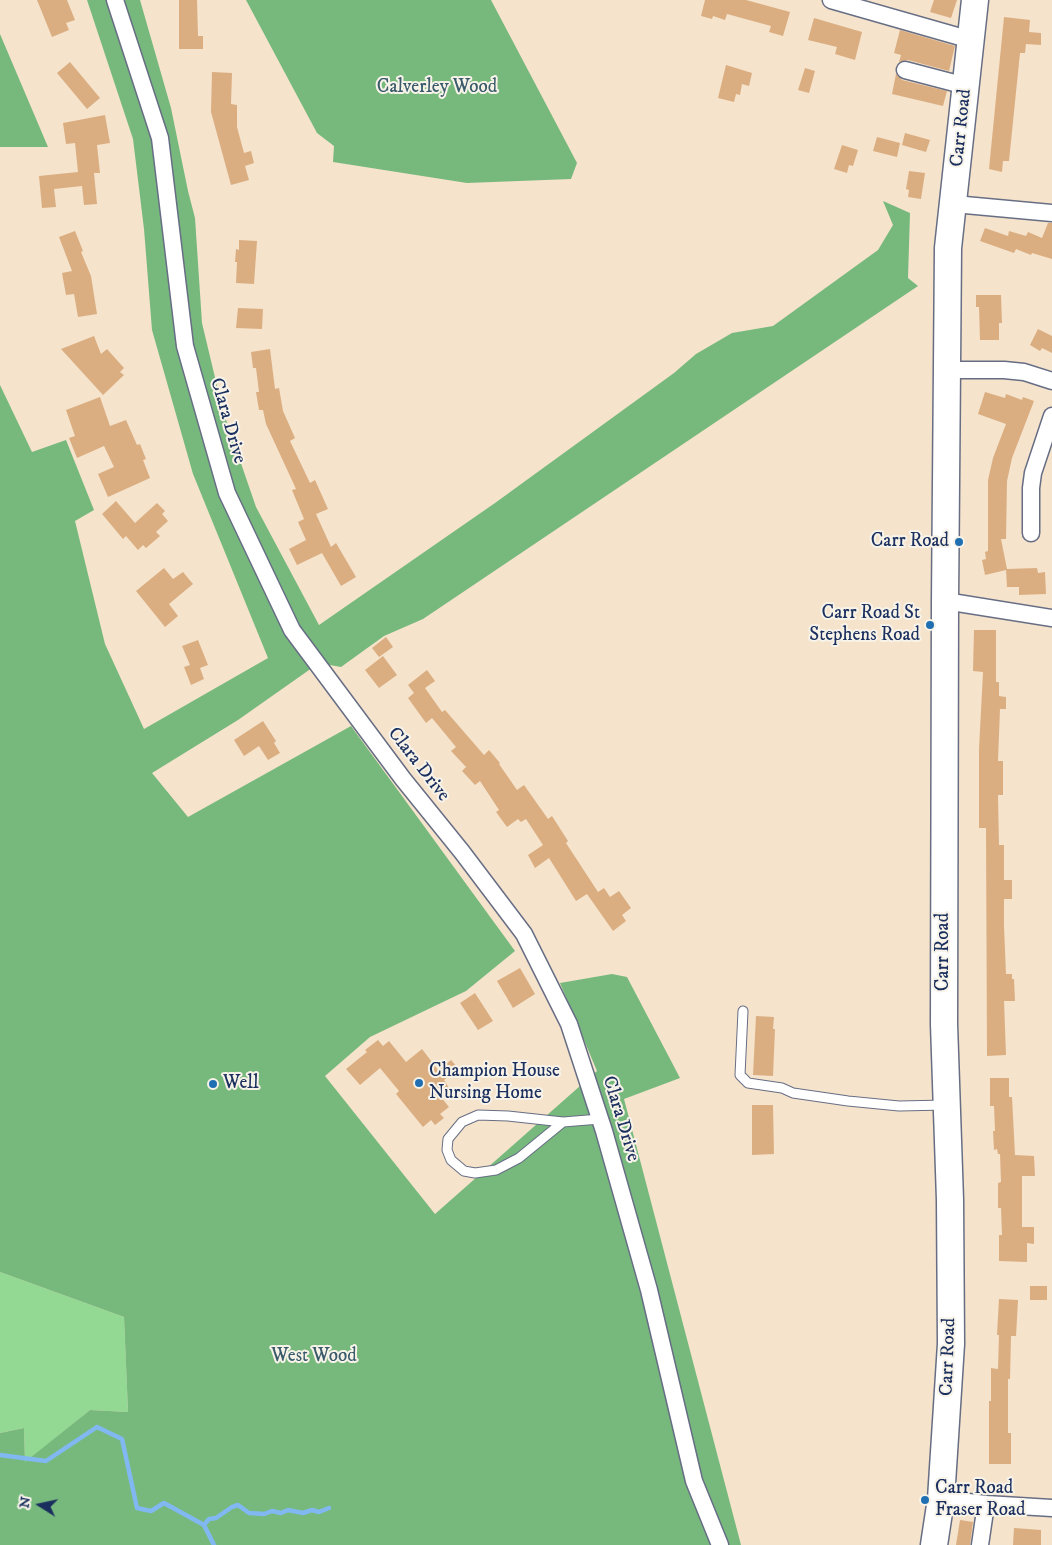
<!DOCTYPE html>
<style>
body{margin:0}
#map{position:relative;width:1052px;height:1545px;overflow:hidden;background:#f5e3cc;font-family:"IM FELL DW Pica",serif}
canvas{display:block}
.north{position:absolute;left:15px;top:1480px;width:50px;height:50px;-webkit-text-stroke:4px #f7f3e8;paint-order:stroke;rotate:280deg;font-size:14px;font-weight:700;line-height:20px;text-align:center;color:#1b2f5e}
.north::after{content:'';display:block;margin:auto;width:18px;height:22px;background:#1b2f5e;clip-path:polygon(50% 0,100% 100%,50% 72%,0 100%)}
</style>
<div id="map">
<canvas width="1052" height="1545"></canvas>
<div class="north">N</div>
</div>
<script>
const g = document.querySelector('canvas').getContext('2d');
g.lineJoin = 'round';
function fillPath(path, color) { g.fillStyle = color; g.fill(path, 'evenodd'); }
const poly = rows => new Path2D(rows.map(r => 'M' + r).join(''));
function strokePath(path, color, width, dash) { g.strokeStyle = color; g.lineWidth = width; g.lineCap = dash ? 'butt' : 'round'; g.setLineDash(dash || []); g.stroke(path); }
function write(font, color, halo, rows, align = 'center') {
  g.font = font + ' "IM FELL DW Pica",serif'; g.lineWidth = 4; g.setLineDash([]); g.textBaseline = 'middle'; g.strokeStyle = halo; g.fillStyle = color; for (const [text, x, y, turn = 0] of rows) {
    g.save(); g.translate(x, y); g.rotate((+turn || 0) * Math.PI / 180); g.textAlign = isNaN(turn) ? turn : align; if (halo) g.strokeText(text, 0, 0); g.fillText(text, 0, 0); g.restore();
  }
}
fillPath(poly([
 [0,1272,124,1317,128,1412,90,1410,25,1463,24,1428,0,1433]
]), '#94d993');
fillPath(poly([
 [87,0,140,0,171,108,188,191,195,218,202,323,223,411,256,507,319,625,495,503,674,373,696,354,732,333,773,326,878,250,893,225,883,201,910,213,908,278,918,286,423,619,384,636,341,667,319,663,238,720,152,773,188,817,351,726,515,951,466,991,370,1037,325,1076,435,1214,597,1071,560,983,612,974,627,977,680,1078,624,1099,741,1545,0,1545,0,1433,24,1428,25,1462,90,1410,128,1412,124,1317,0,1272,0,385,32,452,66,440,94,510,75,521,105,644,144,729,268,658,193,474,152,330,144,229,133,139],
 [246,0,491,0,577,163,571,179,467,183,333,162,334,146,317,133],
 [0,34,48,147,0,147]
]), '#77b97d');
strokePath(poly([
 [0,1455,46,1461,97,1427,122,1439,137,1508,151,1511,164,1503,204,1525,214,1545],
 [204,1525,209,1519,216,1518,232,1507,238,1505,249,1513,264,1514,272,1511,281,1513,288,1510,303,1513,312,1510,319,1512,329,1508]
]), '#82b8f1', 4.5);
fillPath(poly([
 [37,0,67,0,75,20,66,23,69,30,52,37],
 [179,0,197,0,198,36,203,36,203,49,179,49],
 [705,0,746,0,790,12,783,36,769,32,771,26,727,14,725,20,713,16,712,19,701,16],
 [934,0,957,0,951,18,930,12],
 [1004,17,1030,20,1029,32,1041,33,1041,45,1026,44,1025,53,1020,53,1009,161,1003,161,1002,172,989,169],
 [814,18,862,32,855,60,835,54,837,47,808,40],
 [900,30,955,46,949,71,908,60,899,62,901,55,894,53],
 [70,62,100,98,87,109,57,73],
 [726,65,752,73,749,86,742,84,740,95,736,94,734,102,718,98],
 [805,68,815,71,809,93,798,90],
 [212,72,232,73,231,104,237,105,237,127,244,153,251,151,254,163,245,166,249,180,231,185,211,112],
 [896,74,902,80,947,91,943,106,892,94],
 [105,115,110,143,97,145,100,173,94,173,97,204,84,205,82,186,54,189,56,207,42,208,39,176,78,172,75,143,66,144,63,123],
 [905,133,930,140,926,152,902,145],
 [877,137,900,143,897,157,873,151],
 [842,145,858,150,853,166,849,165,847,173,834,169],
 [909,171,925,173,921,199,908,197,909,190,906,189],
 [1048,223,1052,223,1052,259,1032,253,1031,255,1016,249,1014,253,980,241,985,228,1008,236,1009,231,1026,236,1028,232,1042,238],
 [75,231,83,251,81,252,91,276,97,314,78,317,74,294,66,295,62,273,72,271,59,237],
 [239,240,257,241,254,284,236,283,237,262,235,262,236,249,239,250],
 [976,295,1001,295,1002,323,999,323,999,340,980,340,979,307,976,307],
 [238,308,263,309,262,329,236,328],
 [1038,329,1052,336,1052,353,1042,348,1040,351,1030,345],
 [94,336,101,354,107,349,124,368,120,372,124,375,103,395,61,349],
 [270,349,275,389,279,388,283,411,295,438,290,441,310,483,315,480,328,509,316,514,331,547,336,543,356,577,341,586,322,553,297,565,289,549,306,540,298,522,304,519,292,490,296,489,266,424,263,410,259,410,256,392,259,392,256,368,253,368,251,352],
 [985,392,1005,398,1006,394,1022,400,1023,397,1034,401,1012,458,1007,481,1006,539,1001,539,1007,569,1037,568,1038,573,1045,572,1046,594,1019,595,1019,587,1007,587,1006,570,985,575,982,560,986,559,985,552,988,551,988,480,993,458,1006,424,978,414],
 [100,397,110,426,126,420,137,445,140,444,146,459,143,460,150,478,108,497,98,474,114,467,104,446,77,458,69,438,75,436,66,410],
 [116,501,135,523,157,503,165,511,162,514,168,521,156,532,160,536,146,548,143,545,138,550,126,536,123,539,102,514],
 [164,568,173,579,183,572,193,584,169,604,178,616,165,627,136,591],
 [974,630,996,630,996,682,999,682,999,696,1006,697,1006,709,1000,709,998,761,1003,761,1003,795,998,795,999,845,1004,845,1004,880,1012,880,1012,899,1004,899,1004,927,1006,974,1012,974,1012,979,1014,979,1015,1001,1004,1001,1006,1055,987,1056,986,828,979,828,979,749,983,672,973,671],
 [386,637,393,647,379,657,372,648],
 [198,640,208,665,200,668,204,679,191,685,184,667,190,665,182,646],
 [383,656,397,675,379,688,365,670],
 [427,670,435,681,425,688,442,712,445,710,484,755,489,750,500,763,499,764,517,790,524,785,548,819,552,816,568,841,566,843,598,892,604,888,610,897,619,891,631,908,622,915,626,921,613,931,587,894,576,901,549,858,535,868,528,855,543,845,526,819,521,822,518,819,507,827,496,812,499,810,480,781,475,785,462,771,466,767,451,751,456,747,432,718,426,723,408,698,414,693,408,685],
 [263,721,276,741,274,743,280,753,268,760,259,746,244,756,234,740],
 [520,968,535,994,513,1008,497,981],
 [475,993,493,1021,478,1030,460,1003],
 [756,1016,774,1017,773,1029,775,1029,773,1076,753,1075],
 [378,1040,383,1046,389,1041,406,1062,422,1049,438,1070,451,1060,458,1068,444,1080,449,1088,440,1096,449,1107,440,1114,444,1118,435,1125,431,1120,423,1127,396,1094,399,1091,380,1068,360,1085,346,1069,367,1052,365,1050],
 [990,1078,1009,1078,1009,1097,1012,1097,1015,1155,1034,1156,1035,1176,1022,1176,1022,1227,1034,1227,1034,1244,1027,1243,1027,1262,999,1261,999,1235,1002,1235,1001,1208,998,1208,998,1183,1001,1182,1000,1154,998,1154,997,1149,994,1150,993,1131,995,1131,994,1106,990,1106],
 [752,1105,773,1105,774,1154,752,1155],
 [1030,1286,1047,1286,1047,1300,1030,1300],
 [999,1299,1018,1300,1016,1336,1011,1336,1010,1379,1008,1379,1008,1433,1011,1433,1011,1464,989,1464,989,1401,991,1401,991,1368,998,1369,999,1335,997,1335],
 [960,1520,973,1522,970,1545,956,1545],
 [1014,1528,1041,1530,1041,1545,1013,1545]
]), '#dbae81');
const service = poly([
 [743,1011,740,1075,748,1083,782,1088,793,1093,848,1101,899,1106,946,1105],
 [563,1122,519,1158,496,1170,475,1173,464,1171,451,1160,447,1150,448,1139,462,1122,478,1115,508,1116,563,1122,600,1119]
]);
const minor = poly([
 [115,0,160,138,185,346,227,493,292,630,403,779,462,852,524,934,569,1024,604,1131,649,1290,694,1481,720,1545],
 [831,0,971,40],
 [905,70,966,86],
 [954,204,1052,213],
 [947,370,1004,370,1024,372,1052,381],
 [1031,533,1031,488,1033,473,1052,416],
 [945,601,1052,618],
 [941,1499,986,1504,1052,1508],
 [980,1545,986,1504]
]);
const primary = poly([
 [934,1545,941,1499,951,1344,950,1200,944,1024,945,601,948,248,975,0]
]);
strokePath(service, '#676e84', 11);
strokePath(minor, '#676e84', 19);
strokePath(primary, '#676e84', 29);
strokePath(service, '#fff', 9);
strokePath(minor, '#fff', 16);
strokePath(primary, '#fff', 26);
for (const [x, y, r, color] of [
 [959,542,5,"#1f6fb2"],
 [930,625,5,"#1f6fb2"],
 [419,1083,5,"#1f6fb2"],
 [213,1084,5,"#1f6fb2"],
 [925,1500,5,"#1f6fb2"]
]) { const dot = new Path2D(); dot.arc(x, y, r, 0, 2 * Math.PI); g.fillStyle = color; g.fill(dot); strokePath(dot, '#f7f3e8', 2); }
write('19px', '#395a6b', '#f7f3e8', [
 ["Calverley Wood",437,88],
 ["West Wood",314,1357]
]);
write('19px', '#1b2f5e', '#f7f3e8', [
 ["Carr Road",962,128,-84],
 ["Clara Drive",227,421,74],
 ["Clara Drive",418,765,52],
 ["Carr Road",944,952,-90],
 ["Clara Drive",620,1119,73],
 ["Carr Road",949,1357,-88]
]);
write('19px', '#1b2f5e', '#f7f3e8', [
 ["Carr Road",949,542,"right"],
 ["Carr Road St",920,614,"right"],
 ["Stephens Road",920,636,"right"],
 ["Champion House",429,1072],
 ["Nursing Home",429,1094],
 ["Well",223,1084],
 ["Carr Road",935,1489],
 ["Fraser Road",935,1511]
], 'left');
</script>
